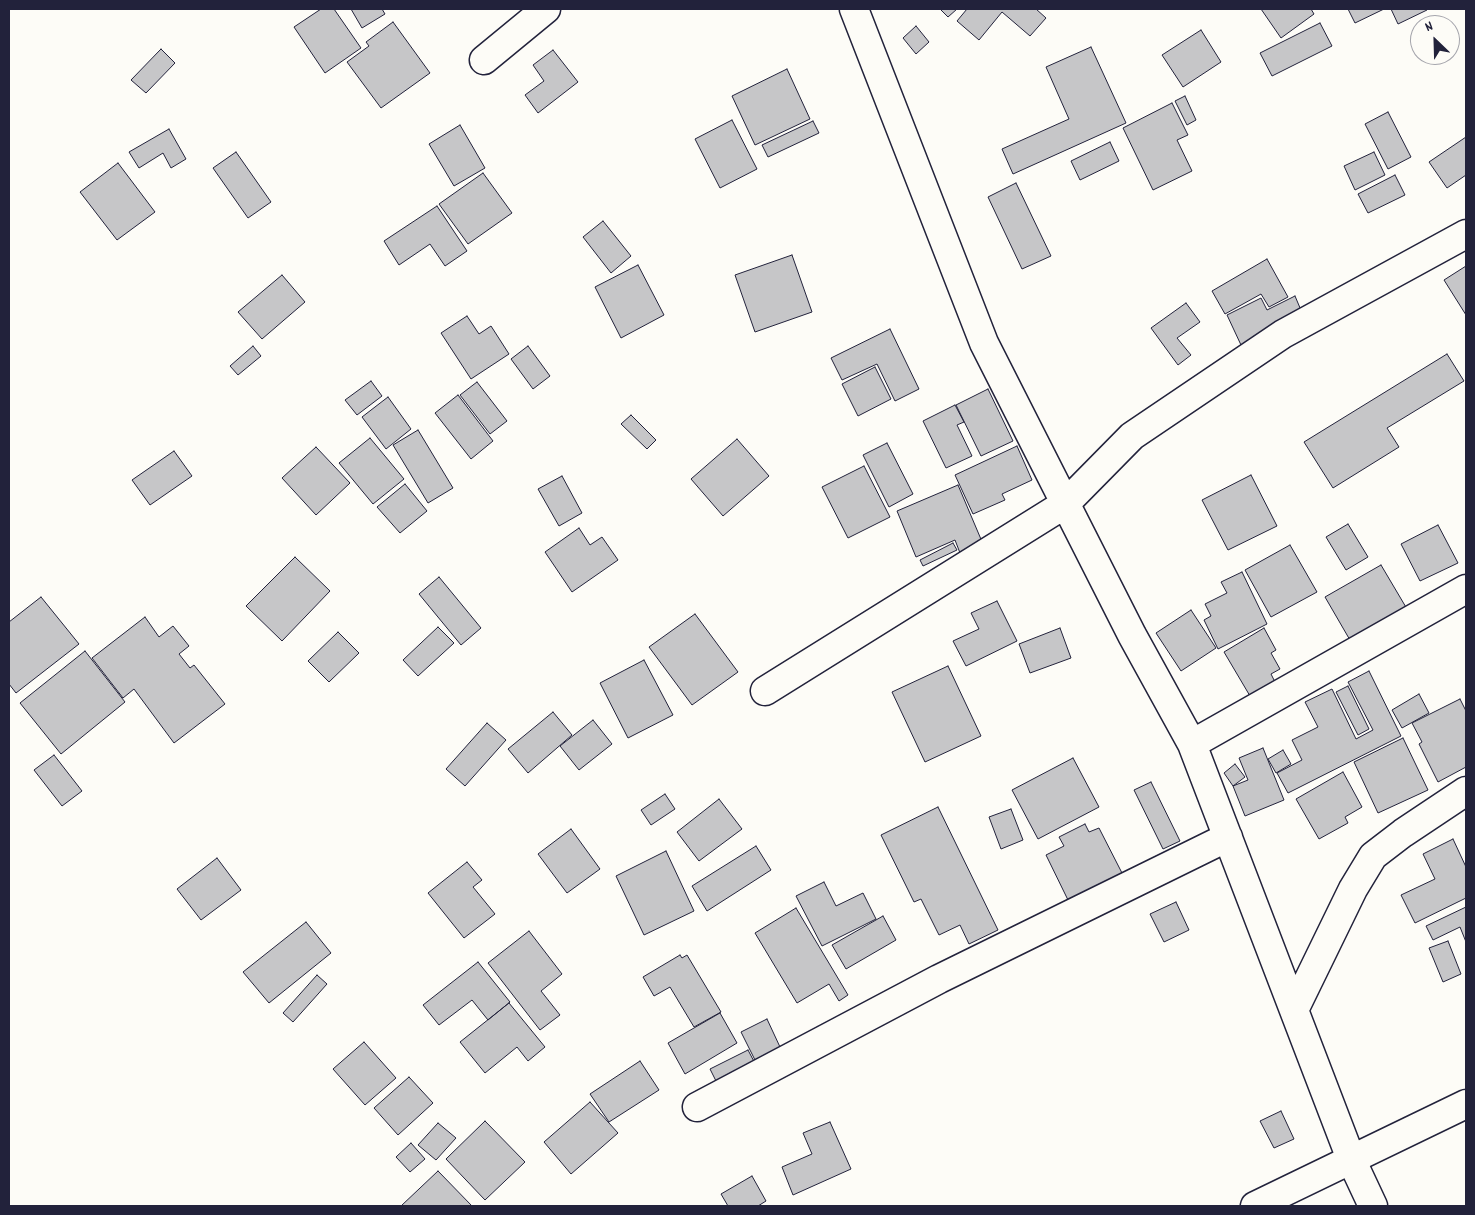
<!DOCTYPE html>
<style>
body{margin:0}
#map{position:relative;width:1475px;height:1215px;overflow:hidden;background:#fdfcf7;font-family:Dekko,sans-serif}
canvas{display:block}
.frame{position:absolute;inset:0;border:10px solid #22223b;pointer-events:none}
.north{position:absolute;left:1410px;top:15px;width:50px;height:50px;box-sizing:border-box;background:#fdfcf7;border:1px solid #a5a5ac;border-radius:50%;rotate:336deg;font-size:14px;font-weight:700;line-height:20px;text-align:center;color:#22223b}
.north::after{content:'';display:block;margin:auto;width:18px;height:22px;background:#22223b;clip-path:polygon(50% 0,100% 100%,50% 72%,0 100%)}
</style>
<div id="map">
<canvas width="1475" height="1215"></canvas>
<div class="frame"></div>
<div class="north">N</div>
</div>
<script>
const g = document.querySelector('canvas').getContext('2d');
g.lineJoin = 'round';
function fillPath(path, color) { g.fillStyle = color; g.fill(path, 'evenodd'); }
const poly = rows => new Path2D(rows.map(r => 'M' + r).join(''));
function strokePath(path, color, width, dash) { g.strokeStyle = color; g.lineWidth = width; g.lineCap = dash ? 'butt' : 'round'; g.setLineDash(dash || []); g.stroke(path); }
const building = poly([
 [321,9,334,9,361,48,325,73,294,27,321,9],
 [351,9,382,9,385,14,362,28,351,9],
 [940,9,957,9,948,17,940,9],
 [967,9,1036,9,1046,18,1030,36,1002,12,979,40,957,21,967,9],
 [1261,9,1311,9,1314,14,1281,38,1261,9],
 [1348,9,1384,9,1355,23,1348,9],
 [1391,9,1427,9,1427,10,1398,24,1391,9],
 [393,22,430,73,381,108,347,62,369,46,366,42,393,22],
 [1320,23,1332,46,1272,76,1260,53,1320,23],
 [916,26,929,42,916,54,903,38,916,26],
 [1201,30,1221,62,1183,87,1162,55,1201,30],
 [1091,47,1126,123,1013,174,1002,149,1069,119,1046,67,1091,47],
 [161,49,175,63,146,93,131,80,161,49],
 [553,50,578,82,538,113,525,95,544,81,533,65,553,50],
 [787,69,810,119,755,145,732,96,787,69],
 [1185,96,1196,120,1187,125,1175,101,1185,96],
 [1172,103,1188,135,1177,140,1192,171,1153,190,1123,128,1172,103],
 [1388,112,1411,157,1388,169,1365,124,1388,112],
 [732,120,757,169,720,188,695,139,732,120],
 [813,121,819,133,768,157,762,145,813,121],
 [460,125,485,168,454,186,429,144,460,125],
 [169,129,186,159,171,168,163,153,139,168,129,152,169,129],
 [1466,137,1466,175,1447,188,1429,162,1466,137],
 [1110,142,1119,161,1080,180,1071,161,1110,142],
 [236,152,271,202,248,218,213,168,236,152],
 [1374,152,1385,175,1355,190,1344,166,1374,152],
 [118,163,155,212,117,240,80,192,118,163],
 [483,173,512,213,468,244,439,204,483,173],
 [1395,175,1405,195,1368,213,1358,194,1395,175],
 [1016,183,1051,256,1022,269,988,197,1016,183],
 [437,206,467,251,445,266,430,244,399,265,384,241,437,206],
 [603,221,631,256,611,273,583,237,603,221],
 [792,255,812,312,755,332,735,275,792,255],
 [1267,259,1288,297,1269,307,1261,294,1225,314,1212,291,1267,259],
 [638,265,664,315,621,338,595,287,638,265],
 [1466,266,1466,315,1444,280,1466,266],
 [282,275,305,302,262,339,238,312,282,275],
 [1295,296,1303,315,1241,345,1227,315,1261,298,1267,310,1295,296],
 [1186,303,1200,322,1177,338,1191,355,1178,365,1151,328,1186,303],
 [467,316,479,334,491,326,509,354,471,379,441,333,467,316],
 [890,329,919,389,895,401,877,364,842,380,831,358,890,329],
 [253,346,261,356,238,375,230,366,253,346],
 [528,346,550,376,533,389,511,359,528,346],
 [1447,354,1464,381,1387,428,1399,447,1333,488,1304,442,1447,354],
 [875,367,891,399,858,416,842,384,875,367],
 [371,381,382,396,357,415,345,400,371,381],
 [477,382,507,421,490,434,460,395,477,382],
 [988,389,1013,441,981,456,956,405,988,389],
 [458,395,493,441,471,459,435,413,458,395],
 [388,397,411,429,386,449,362,417,388,397],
 [955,405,964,422,957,425,972,456,946,468,923,421,955,405],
 [631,415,656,440,647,449,621,424,631,415],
 [418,430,453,488,428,503,393,445,418,430],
 [370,438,404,479,373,504,339,463,370,438],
 [737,439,769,476,723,516,691,479,737,439],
 [887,443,913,494,889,507,863,455,887,443],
 [1017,446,1032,480,1002,494,1005,500,973,514,955,475,1017,446],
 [316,447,350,483,316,515,282,478,316,447],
 [174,451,192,476,150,505,132,480,174,451],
 [864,466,890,517,848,538,822,487,864,466],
 [1251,475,1277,526,1228,550,1202,500,1251,475],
 [562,476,582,513,559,526,538,489,562,476],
 [405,484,427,511,400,533,377,507,405,484],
 [958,485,983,544,960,553,955,540,916,557,897,511,958,485],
 [1348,524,1368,557,1346,570,1326,537,1348,524],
 [1438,525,1458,563,1420,581,1401,544,1438,525],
 [579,528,590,545,602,537,618,560,572,592,545,552,579,528],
 [953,543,957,550,923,566,920,560,953,543],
 [1290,545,1317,592,1271,617,1245,570,1290,545],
 [295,557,330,591,282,641,246,606,295,557],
 [1381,565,1410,614,1354,647,1325,597,1381,565],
 [1242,572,1267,624,1218,649,1204,620,1211,616,1205,604,1227,593,1221,582,1242,572],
 [439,577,481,628,461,645,419,594,439,577],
 [41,597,79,644,16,693,9,684,9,622,41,597],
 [997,601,1017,641,966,666,953,641,979,629,971,613,997,601],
 [1191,610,1216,648,1181,671,1156,633,1191,610],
 [695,614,738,672,692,705,649,647,695,614],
 [145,617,159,637,173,626,189,646,179,654,190,668,194,665,225,704,174,743,134,689,123,698,92,658,145,617],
 [438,627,454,643,418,676,403,660,438,627],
 [1060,628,1071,658,1030,673,1019,644,1060,628],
 [1264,628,1276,650,1271,653,1280,669,1271,674,1275,682,1250,696,1224,652,1264,628],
 [338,632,359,653,329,682,308,661,338,632],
 [85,651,125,702,61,754,20,703,85,651],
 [644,660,673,715,628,738,600,683,644,660],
 [948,666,981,736,925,762,892,692,948,666],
 [1369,671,1401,736,1288,793,1277,773,1302,760,1292,740,1318,727,1305,702,1332,689,1356,739,1373,730,1348,682,1369,671],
 [1348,686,1369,729,1358,735,1336,692,1348,686],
 [1419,694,1429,713,1402,728,1392,710,1419,694],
 [1460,699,1466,711,1466,767,1438,782,1419,744,1422,742,1412,723,1460,699],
 [553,712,572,735,528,773,508,749,553,712],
 [593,720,612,744,579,770,560,746,593,720],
 [487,723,506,740,465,786,446,769,487,723],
 [1403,738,1428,790,1378,813,1354,762,1403,738],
 [1263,748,1284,800,1245,816,1233,786,1248,780,1239,758,1263,748],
 [1283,750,1291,764,1276,773,1268,759,1283,750],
 [54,755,82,791,62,806,34,770,54,755],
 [1073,758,1099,807,1038,839,1012,790,1073,758],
 [1235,764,1245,777,1233,786,1224,773,1235,764],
 [1343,772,1362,807,1345,817,1348,823,1319,839,1296,799,1343,772],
 [1151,782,1180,841,1163,849,1134,790,1151,782],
 [665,794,675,809,651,825,641,810,665,794],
 [719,799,742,829,699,861,677,832,719,799],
 [938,807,998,930,969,944,960,925,939,935,921,899,914,902,881,835,938,807],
 [1011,809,1023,840,1001,849,989,817,1011,809],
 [1085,824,1089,832,1099,828,1122,873,1068,900,1046,855,1064,846,1059,837,1085,824],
 [571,829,600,869,567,893,538,854,571,829],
 [1453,839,1466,867,1466,898,1415,923,1401,895,1435,879,1423,854,1453,839],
 [756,846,771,870,707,911,692,886,756,846],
 [666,851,694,911,644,935,616,876,666,851],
 [217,858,241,890,201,920,177,889,217,858],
 [467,862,482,880,473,887,495,914,464,938,428,893,467,862],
 [824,882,836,906,863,893,876,919,822,946,796,896,824,882],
 [1176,902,1189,930,1164,942,1150,914,1176,902],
 [1466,907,1466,942,1460,927,1433,940,1426,926,1466,907],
 [796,908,848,995,839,1001,829,984,797,1003,755,933,796,908],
 [883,916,896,940,846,969,832,945,883,916],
 [306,922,331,953,269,1003,243,972,306,922],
 [529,931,562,974,541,991,560,1015,540,1030,488,963,529,931],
 [1448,941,1461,974,1443,982,1429,948,1448,941],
 [680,955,682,958,687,955,721,1012,694,1027,670,987,654,996,643,977,680,955],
 [478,962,510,1002,488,1020,472,1000,439,1025,423,1005,478,962],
 [317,975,327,984,293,1022,283,1013,317,975],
 [509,1003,545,1047,528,1061,517,1047,485,1073,460,1042,509,1003],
 [720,1013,737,1043,685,1074,668,1043,720,1013],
 [767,1019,780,1047,755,1060,741,1032,767,1019],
 [364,1042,396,1078,365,1105,333,1069,364,1042],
 [748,1050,759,1071,721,1091,710,1069,748,1050],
 [640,1061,659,1090,609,1122,590,1094,640,1061],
 [409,1077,433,1103,398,1135,374,1108,409,1077],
 [590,1102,618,1133,571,1174,544,1142,590,1102],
 [1281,1111,1294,1139,1274,1148,1260,1121,1281,1111],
 [485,1121,525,1162,485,1200,446,1159,485,1121],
 [830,1122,851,1169,793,1195,782,1167,812,1154,803,1133,830,1122],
 [438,1123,456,1138,436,1160,418,1145,438,1123],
 [411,1143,425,1159,410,1172,396,1157,411,1143],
 [438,1171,472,1206,401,1206,438,1171],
 [752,1176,766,1201,758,1206,728,1206,721,1194,752,1176]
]);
fillPath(building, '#c6c6c8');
strokePath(building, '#22223b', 1);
const street = poly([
 [854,9,984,343,1132,635,1192,744,1351,1159,1373,1206],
 [484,60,546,9],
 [765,691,1065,504,1132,436,1283,334,1466,234],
 [1192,744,1466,589],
 [1294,1010,1353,889,1373,856,1403,833,1466,791],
 [697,1107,939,979,1228,837]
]);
const secondary = poly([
 [1255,1206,1466,1104]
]);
strokePath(street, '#22223b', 31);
strokePath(secondary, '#22223b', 31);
strokePath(street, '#fdfcf7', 28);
strokePath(secondary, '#fdfcf7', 28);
</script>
